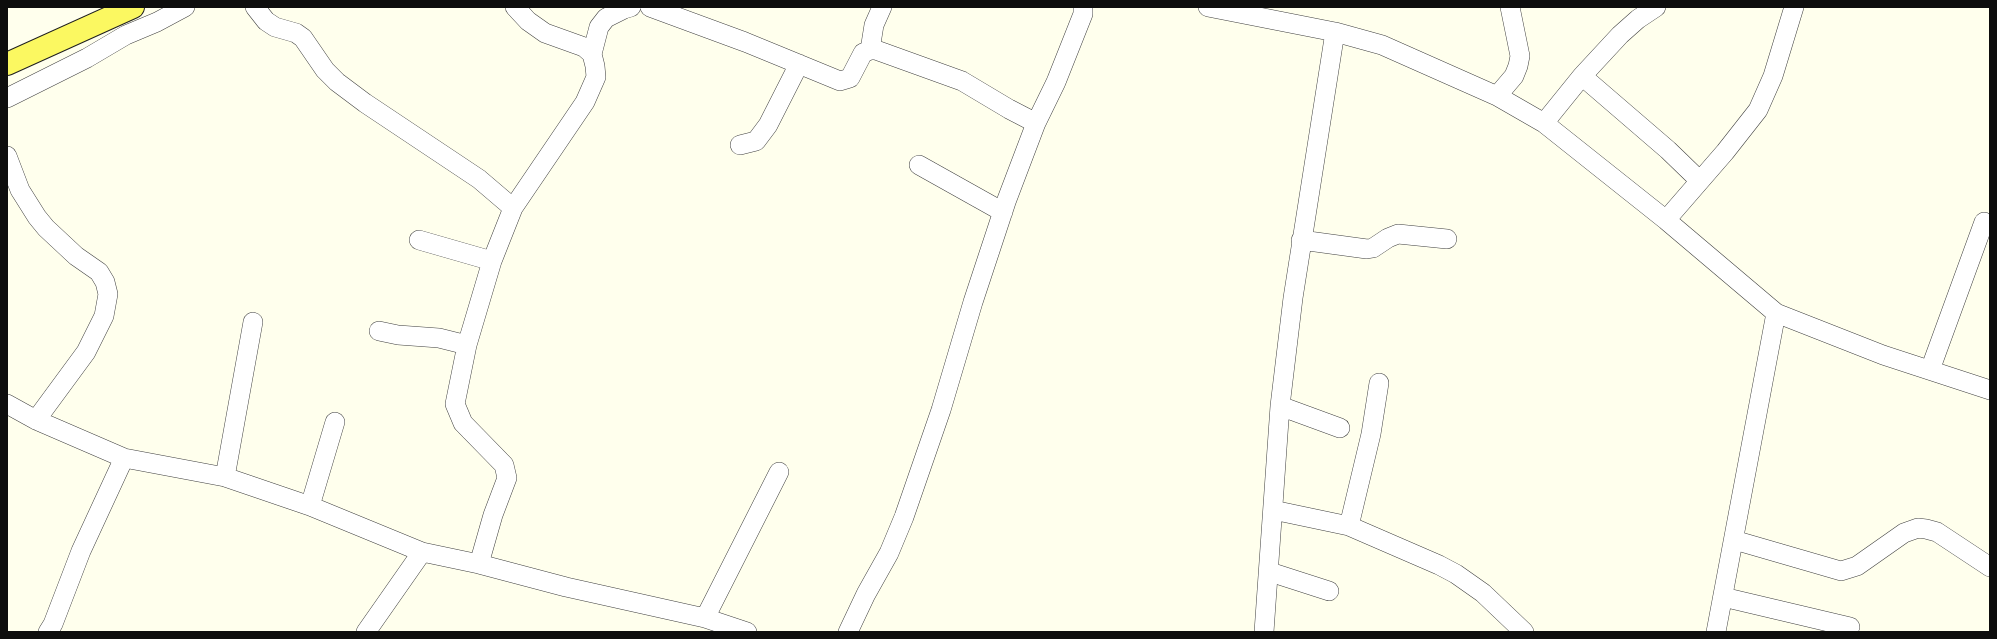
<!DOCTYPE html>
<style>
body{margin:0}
#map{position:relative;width:1997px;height:639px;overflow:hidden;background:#ffffed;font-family:"Libre Baskerville",serif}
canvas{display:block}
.frame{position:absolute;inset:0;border:8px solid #0d0d0d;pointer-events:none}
</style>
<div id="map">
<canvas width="1997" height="639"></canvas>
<div class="frame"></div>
</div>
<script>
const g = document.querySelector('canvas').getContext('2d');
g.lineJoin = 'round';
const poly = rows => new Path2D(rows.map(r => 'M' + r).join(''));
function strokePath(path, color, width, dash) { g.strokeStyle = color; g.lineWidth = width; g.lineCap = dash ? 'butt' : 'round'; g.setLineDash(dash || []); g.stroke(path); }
const minor = poly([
 [255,7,266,21,275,27,296,33,303,38,325,70,337,82,365,103,479,179,513,208],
 [650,7,745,42,840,81,850,78,863,53,870,50,876,50,962,81,1009,109,1036,123],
 [1208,7,1335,32,1382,45,1497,96,1544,123,1666,220,1776,313,1716,632],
 [870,50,874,25,882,7],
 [592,54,599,27,606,18,624,9,631,7],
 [1582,76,1668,150,1699,180],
 [1497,96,1514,76,1518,66,1520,56,1510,7],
 [7,98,87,58,126,35,157,22,185,7],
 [1544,123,1582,76,1620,35,1638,19,1656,7],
 [740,145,756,141,768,125,799,64],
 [7,156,20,190,37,217,46,228,76,256,99,272,105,282,108,294,104,316,86,352,36,420],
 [919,165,1003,212],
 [1666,220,1725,152,1758,110,1773,76,1794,7],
 [419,240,492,261],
 [1301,240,1367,249,1373,248,1388,238,1398,234,1447,239],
 [1776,313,1883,355,1990,390],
 [379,331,398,335,439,338,467,345],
 [1930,370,1984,222],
 [7,404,36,420,124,458,225,477,310,506,422,552,479,564,566,587,705,618,747,632],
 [1280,406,1340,428],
 [225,477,253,322],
 [310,506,335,422],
 [1273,510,1349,526,1439,565,1456,574,1483,593,1524,632],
 [1349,526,1371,434,1379,383],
 [1734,540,1841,571,1857,566,1904,533,1918,528,1926,529,1937,532,1990,567],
 [479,564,493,515,507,478,504,465,463,423,455,404,467,345,492,261,513,208,585,102,596,77,595,66,592,54,584,47,545,33,528,21,515,7],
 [1270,572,1329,591],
 [1723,597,1850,627],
 [705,618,779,472],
 [48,632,53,624,81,551,124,458],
 [366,632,422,552],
 [848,632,866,594,889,553,904,517,941,410,973,302,1006,202,1036,123,1056,82,1083,14,1083,7],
 [1264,632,1280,406,1293,298,1335,32]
]);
const major = poly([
 [7,64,133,7]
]);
strokePath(minor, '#404040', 20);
strokePath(major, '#1e1e1e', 24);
strokePath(minor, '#fff', 19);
strokePath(major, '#fbf861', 22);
</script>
